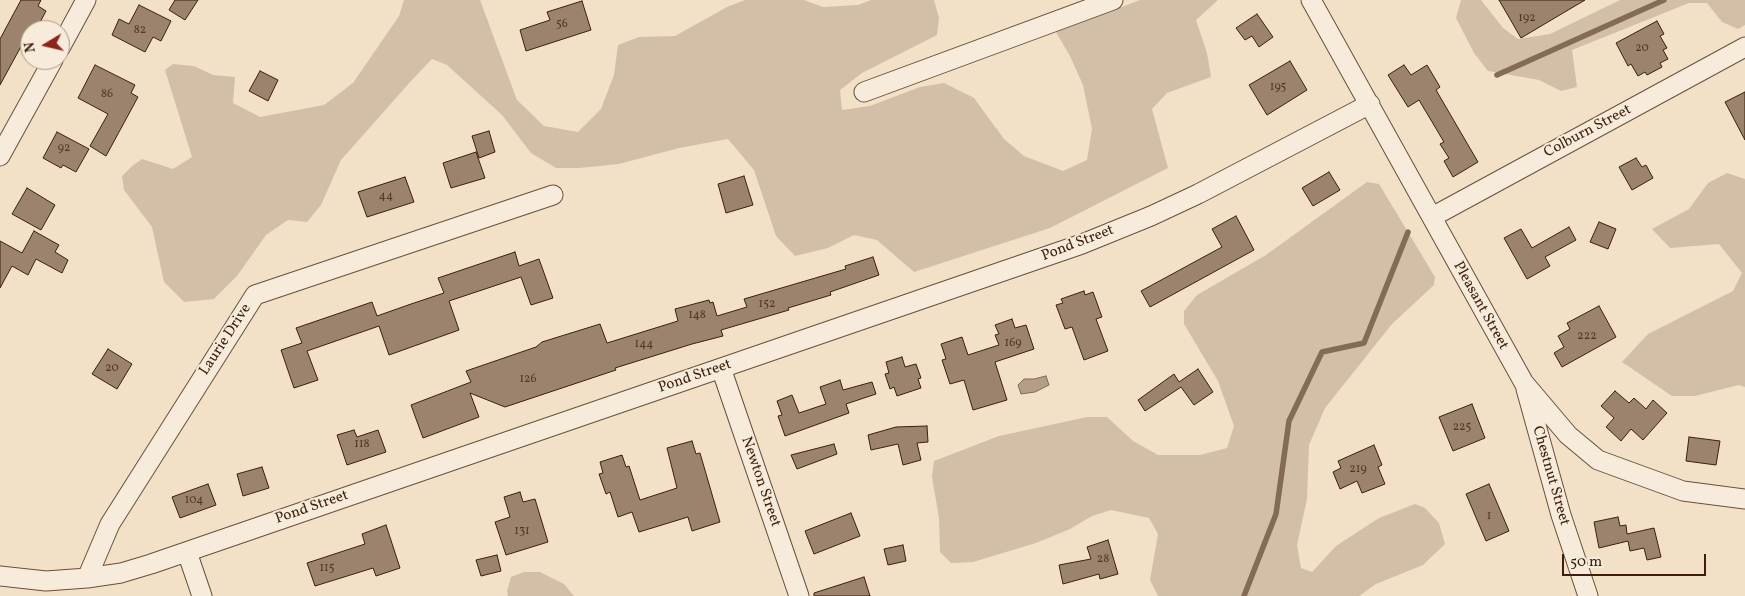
<!DOCTYPE html>
<style>
body{margin:0}
#map{position:relative;width:1745px;height:596px;overflow:hidden;background:#f2e0c7;font-family:Vollkorn,serif}
canvas{display:block}
.north{position:absolute;left:20px;top:20px;width:50px;height:50px;box-sizing:border-box;background:#f7ebdb;border:1px solid #ad9988;border-radius:50%;rotate:261deg;font-size:14px;font-weight:700;line-height:20px;text-align:center;color:#3d1f0b}
.north::after{content:'';display:block;margin:auto;width:18px;height:22px;background:#8f2418;clip-path:polygon(50% 0,100% 100%,50% 72%,0 100%)}
.scale{position:absolute;left:1562px;top:554px;width:144px;height:22px;box-sizing:border-box;border:2px solid #3d1f0b;border-top:0;padding-left:6px;font-size:15px;line-height:18px;white-space:nowrap;color:#3d1f0b;-webkit-text-stroke:4px #f7ebdb;paint-order:stroke}
</style>
<div id="map">
<canvas width="1745" height="596"></canvas>
<div class="north">N</div>
<div class="scale">50 m</div>
</div>
<script>
const g = document.querySelector('canvas').getContext('2d');
g.lineJoin = 'round';
function fillPath(path, color) { g.fillStyle = color; g.fill(path, 'evenodd'); }
const poly = rows => new Path2D(rows.map(r => 'M' + r).join(''));
function strokePath(path, color, width, dash) { g.strokeStyle = color; g.lineWidth = width; g.lineCap = dash ? 'butt' : 'round'; g.setLineDash(dash || []); g.stroke(path); }
function write(font, color, halo, rows, align = 'center') {
  g.font = font + ' Vollkorn,serif'; g.lineWidth = 4; g.setLineDash([]); g.textBaseline = 'middle'; g.strokeStyle = halo; g.fillStyle = color; for (const [text, x, y, turn = 0] of rows) {
    g.save(); g.translate(x, y); g.rotate((+turn || 0) * Math.PI / 180); g.textAlign = isNaN(turn) ? turn : align; if (halo) g.strokeText(text, 0, 0); g.fillText(text, 0, 0); g.restore();
  }
}
fillPath(poly([
 [404,0,480,0,517,100,544,126,578,132,601,109,614,75,618,45,639,37,675,36,727,7,745,0,804,0,823,7,858,5,871,0,934,0,939,18,937,35,862,73,840,90,842,110,870,106,920,87,944,83,974,98,1004,139,1024,156,1063,171,1087,160,1092,129,1083,85,1070,56,1056,32,1140,0,1218,0,1196,20,1207,53,1211,77,1167,93,1152,109,1168,168,1050,228,914,272,877,240,854,235,828,248,795,256,776,236,754,170,728,139,679,148,619,164,579,168,556,168,531,153,502,115,447,65,432,59,411,81,341,160,321,205,307,222,288,220,266,235,237,276,214,299,184,302,164,282,152,227,124,190,122,176,132,166,142,159,173,169,192,157,165,70,173,64,194,66,213,75,235,77,233,103,260,117,324,105,353,83,399,16],
 [1461,0,1481,0,1503,28,1518,39,1550,34,1620,0,1745,0,1745,25,1738,29,1722,22,1707,3,1689,3,1572,50,1577,87,1561,91,1539,80,1488,71,1474,53,1456,18],
 [1727,173,1745,179,1745,387,1739,385,1695,396,1672,396,1622,362,1648,334,1733,291,1742,273,1719,244,1670,248,1652,229,1689,209,1708,183],
 [1367,182,1379,184,1435,277,1434,285,1392,324,1325,408,1309,445,1307,499,1297,545,1301,568,1312,572,1336,546,1379,518,1415,504,1425,508,1439,523,1445,544,1423,565,1376,584,1359,596,1158,596,1150,580,1158,534,1149,518,1111,510,1092,516,1070,529,1036,543,973,562,951,563,940,552,939,518,932,477,934,461,999,436,1087,417,1107,417,1133,441,1158,455,1200,455,1227,448,1234,426,1218,381,1184,324,1184,311,1197,295,1266,255],
 [524,572,540,572,564,584,574,596,508,596,507,591,511,577]
]), '#d3bfa7');
const water = poly([
 [1046,376,1049,385,1035,392,1021,394,1018,385,1024,379,1034,379,1046,376]
]);
fillPath(water, '#b49e87');
strokePath(water, '#846b55', 1);
strokePath(poly([
 [1497,75,1664,0],
 [1244,596,1276,514,1289,421,1322,352,1364,343,1408,232]
]), '#846b55', 5.5);
const building = poly([
 [21,0,41,0,38,6,46,11,36,30,30,30,0,85,0,39,21,0],
 [175,0,198,0,185,20,169,10,175,0],
 [1499,0,1585,0,1521,38,1499,0],
 [582,1,591,30,526,51,520,30,550,20,547,12,582,1],
 [139,5,171,21,161,41,153,37,145,52,112,35,119,19,129,24,139,5],
 [1257,14,1273,37,1259,47,1252,36,1245,40,1236,28,1257,14],
 [1657,21,1664,34,1660,36,1667,48,1663,50,1668,59,1660,63,1662,67,1647,75,1645,72,1638,76,1631,64,1628,66,1616,43,1657,21],
 [1290,61,1307,90,1267,115,1249,85,1290,61],
 [95,65,135,85,131,93,138,97,106,156,90,146,108,114,78,98,95,65],
 [1404,65,1411,75,1427,65,1440,87,1436,90,1478,162,1453,177,1444,161,1449,158,1440,144,1444,142,1419,100,1408,107,1388,75,1404,65],
 [260,71,278,80,268,101,249,91,260,71],
 [1745,92,1745,140,1725,102,1745,92],
 [489,131,495,152,479,158,472,136,489,131],
 [57,132,89,149,76,172,63,165,61,168,43,158,57,132],
 [476,152,485,178,451,188,443,163,476,152],
 [1636,158,1642,167,1646,165,1653,178,1632,190,1619,167,1636,158],
 [1329,172,1340,190,1313,206,1302,188,1329,172],
 [744,176,753,205,726,213,718,184,744,176],
 [405,177,414,202,367,217,358,192,405,177],
 [27,188,55,205,41,230,12,214,27,188],
 [1236,216,1254,250,1150,307,1141,291,1222,247,1212,229,1236,216],
 [1599,222,1616,229,1608,249,1590,242,1599,222],
 [1569,227,1576,240,1545,257,1550,266,1527,279,1504,238,1521,229,1532,248,1569,227],
 [34,231,59,245,55,252,68,260,62,273,36,259,28,275,12,266,0,288,0,241,22,253,34,231],
 [515,252,519,266,539,259,553,298,531,305,521,277,449,301,459,330,389,355,379,326,307,351,318,380,294,388,281,350,302,343,296,328,372,302,377,316,411,304,444,293,438,278,515,252],
 [873,257,879,275,830,292,831,295,788,308,789,310,721,330,723,336,692,344,615,368,616,370,505,407,470,393,479,417,423,438,411,405,471,382,466,371,536,347,542,342,600,324,607,343,678,321,675,309,709,300,710,303,713,302,717,316,747,307,744,299,846,269,845,266,873,257],
 [1084,291,1085,295,1093,292,1102,317,1096,319,1108,351,1084,360,1072,327,1065,329,1056,305,1063,303,1061,299,1084,291],
 [1599,306,1616,337,1562,367,1554,353,1564,347,1558,336,1570,329,1567,323,1599,306],
 [1012,319,1015,328,1026,325,1034,349,995,362,1007,400,973,410,964,380,950,384,942,360,946,359,941,344,962,337,968,355,999,345,995,335,999,334,995,325,1012,319],
 [108,349,132,364,117,389,92,374,108,349],
 [902,357,905,367,916,364,921,378,918,379,921,388,897,396,894,387,890,389,885,374,889,373,886,362,902,357],
 [1198,369,1213,392,1194,405,1181,387,1145,411,1138,400,1174,374,1179,382,1198,369],
 [840,380,843,390,872,382,876,394,846,404,849,413,785,436,778,416,782,415,777,401,792,395,799,413,826,404,820,387,840,380],
 [1615,391,1629,403,1634,398,1646,409,1653,400,1667,413,1643,440,1631,429,1621,441,1606,427,1614,418,1601,406,1615,391],
 [1472,404,1485,438,1453,451,1439,417,1472,404],
 [927,426,928,442,917,443,921,460,903,465,898,444,871,450,868,435,896,427,927,426],
 [354,430,357,437,378,430,386,452,347,465,337,435,354,430],
 [1689,437,1720,441,1716,465,1686,461,1689,437],
 [692,441,696,454,700,453,720,522,692,531,688,517,639,532,632,512,618,517,610,492,606,494,599,474,603,473,600,462,622,455,626,467,629,466,640,500,677,488,667,448,692,441],
 [834,444,837,454,797,469,791,455,834,444],
 [1374,445,1382,465,1378,467,1385,484,1362,493,1357,481,1340,489,1333,472,1341,468,1338,461,1374,445],
 [262,467,269,488,243,496,237,474,262,467],
 [208,484,216,505,180,518,172,497,208,484],
 [1489,484,1509,531,1486,541,1466,494,1489,484],
 [520,492,523,502,535,499,548,542,506,555,495,522,510,517,504,497,520,492],
 [851,513,860,536,814,554,805,531,851,513],
 [1618,517,1620,526,1626,525,1627,534,1654,528,1661,557,1647,560,1644,548,1630,551,1628,541,1599,548,1594,522,1618,517],
 [386,525,400,568,376,576,373,568,315,586,307,563,365,544,362,534,386,525],
 [1108,540,1118,574,1100,579,1099,574,1063,584,1059,565,1091,559,1087,547,1108,540],
 [903,545,906,561,888,565,884,549,903,545],
 [497,555,501,571,481,576,476,560,497,555],
 [864,577,870,596,814,596,814,593,864,577]
]);
fillPath(building, '#9b836d');
strokePath(building, '#3d1f0b', 1);
const minor = poly([
 [1311,0,1524,383,1568,435,1598,460,1683,491,1745,499],
 [60,48,86,0],
 [864,92,1113,0],
 [0,156,53,60],
 [1432,217,1745,47],
 [721,368,799,596],
 [1526,389,1561,515,1588,596],
 [187,552,202,596],
 [0,576,46,581,87,578,121,573,151,564,1082,244,1151,216,1198,194,1370,104],
 [87,578,110,524,255,295,553,195]
]);
strokePath(minor, '#6a4f3a', 21);
strokePath(minor, '#f7ebdb', 19);
write('12px', '#543824', null, [
 ["192",1527,19],
 ["56",562,25],
 ["82",140,31],
 ["20",1642,49],
 ["195",1278,88],
 ["86",107,95],
 ["92",64,149],
 ["44",386,197],
 ["152",767,305],
 ["148",697,316],
 ["222",1587,337],
 ["169",1013,344],
 ["144",644,345],
 ["20",112,369],
 ["126",528,380],
 ["225",1462,428],
 ["118",362,445],
 ["219",1358,470],
 ["104",194,501],
 ["1",1489,517],
 ["131",522,532],
 ["28",1103,560],
 ["115",327,569]
]);
write('15px', '#3d1f0b', '#f7ebdb', [
 ["Colburn Street",1588,132,-28],
 ["Pond Street",1078,244,-21],
 ["Pleasant Street",1480,306,61],
 ["Laurie Drive",226,340,-57],
 ["Pond Street",695,377,-19],
 ["Chestnut Street",1550,476,74],
 ["Newton Street",760,482,71],
 ["Pond Street",312,508,-19]
]);
</script>
